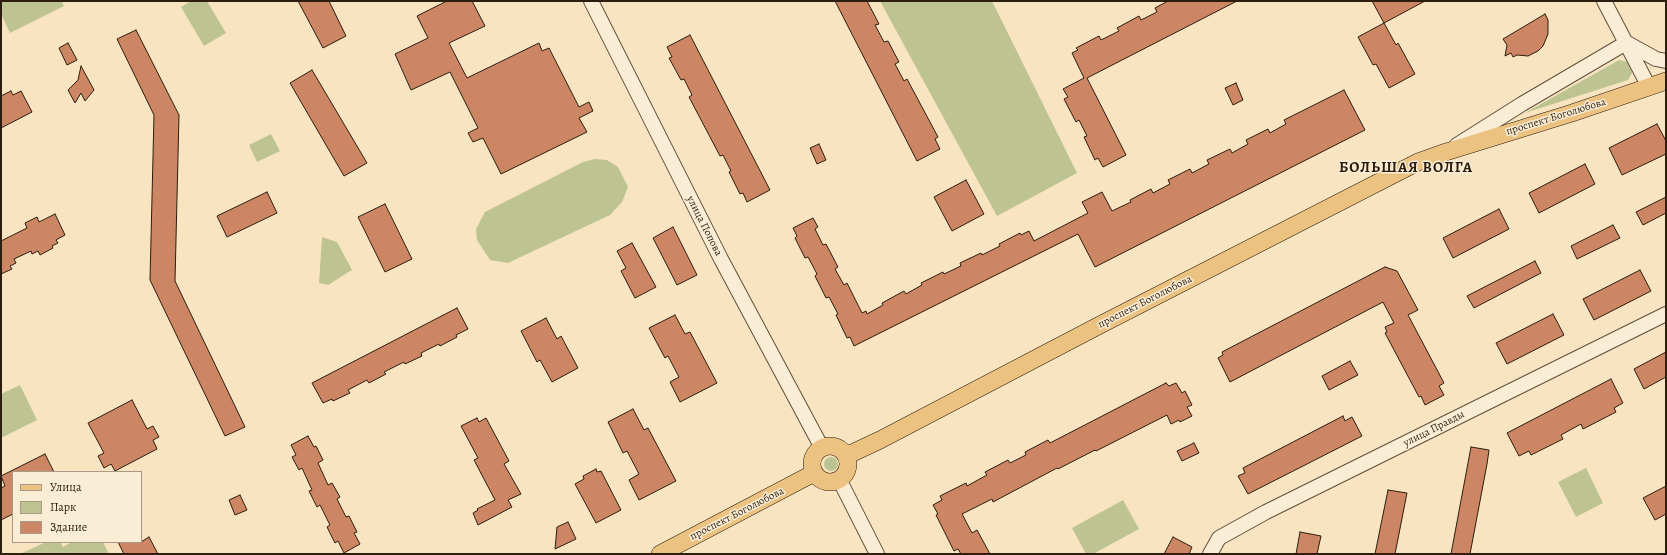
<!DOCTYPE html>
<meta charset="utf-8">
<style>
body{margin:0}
#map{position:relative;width:1667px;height:555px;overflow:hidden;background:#f8e4c0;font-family:Alegreya,serif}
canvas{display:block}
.frame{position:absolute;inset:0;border:2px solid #2c1d0f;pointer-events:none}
.legend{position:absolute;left:12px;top:471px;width:130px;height:72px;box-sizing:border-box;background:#faedd6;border:1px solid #a89a86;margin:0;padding:5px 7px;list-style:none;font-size:12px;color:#2c1d0f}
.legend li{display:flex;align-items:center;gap:8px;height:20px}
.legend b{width:20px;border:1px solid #a89a86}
</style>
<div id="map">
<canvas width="1667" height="555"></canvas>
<div class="frame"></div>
<ul class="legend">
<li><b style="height:5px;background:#ecc280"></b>Улица</li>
<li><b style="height:11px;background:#bec491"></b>Парк</li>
<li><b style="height:11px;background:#cc8664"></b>Здание</li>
</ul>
</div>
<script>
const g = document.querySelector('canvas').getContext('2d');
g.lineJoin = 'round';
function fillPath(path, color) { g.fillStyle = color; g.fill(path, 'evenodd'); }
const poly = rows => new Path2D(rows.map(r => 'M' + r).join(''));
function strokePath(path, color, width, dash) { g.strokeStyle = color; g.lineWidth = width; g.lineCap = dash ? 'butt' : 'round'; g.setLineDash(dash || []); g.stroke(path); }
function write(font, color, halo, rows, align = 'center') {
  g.font = font + ' Alegreya,serif'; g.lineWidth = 3; g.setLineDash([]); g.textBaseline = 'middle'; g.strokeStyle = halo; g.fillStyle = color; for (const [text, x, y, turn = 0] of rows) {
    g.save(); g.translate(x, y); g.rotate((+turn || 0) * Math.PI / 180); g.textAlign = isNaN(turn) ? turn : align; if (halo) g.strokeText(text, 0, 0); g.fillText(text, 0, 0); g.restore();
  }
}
fillPath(poly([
 [1,1,62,1,64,6,10,33,1,14],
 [191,1,207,1,226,33,204,46,181,7],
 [880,1,992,1,1077,173,997,216],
 [1619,60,1628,62,1631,65,1632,73,1628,80,1525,113],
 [271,134,280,151,257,162,249,145],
 [595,159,607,160,618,167,628,187,622,202,610,215,508,263,490,260,477,240,476,229,485,212,583,162],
 [322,237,337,242,352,270,328,285,319,283],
 [20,385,37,420,1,438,1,394],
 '824 464a7 7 0 1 1 14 0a7 7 0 1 1-14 0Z',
 [1586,468,1603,503,1576,517,1558,482],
 [1123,500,1139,529,1093,554,1086,554,1072,528],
 [46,542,60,542,63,547,72,542,103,542,109,554,20,554]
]), '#bec491');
const building = poly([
 [298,1,329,1,346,36,323,48,298,1],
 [447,1,472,1,485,26,449,43,467,78,539,43,542,51,549,48,579,107,589,102,593,111,579,118,587,132,501,174,483,138,473,142,468,133,478,128,450,72,411,90,395,54,428,38,417,16,447,1],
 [835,1,867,1,879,24,875,25,884,42,888,41,899,62,895,64,904,81,907,79,938,137,935,139,940,149,917,161,835,1],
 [1168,1,1237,1,1087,78,1126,155,1103,167,1098,158,1095,160,1084,137,1087,136,1079,120,1076,122,1064,99,1068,97,1063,89,1084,78,1072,53,1078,50,1076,48,1099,36,1101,40,1119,31,1117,28,1139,16,1141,20,1157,12,1155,8,1168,1],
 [1372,1,1425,1,1384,23,1372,1],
 [1545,14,1548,20,1548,34,1543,46,1538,51,1528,56,1517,55,1513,57,1511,53,1505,56,1507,45,1503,39,1545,14],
 [1384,23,1396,45,1398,43,1415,74,1389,88,1376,64,1373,65,1358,37,1384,23],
 [136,30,179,115,175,281,245,427,225,436,150,280,154,115,117,39,136,30],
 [690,35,770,190,747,202,743,193,740,194,729,172,731,171,723,155,720,156,689,97,692,95,684,79,681,80,669,58,672,57,667,47,690,35],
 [68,43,77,60,67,65,59,48,68,43],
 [81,66,94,90,85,101,81,93,75,103,68,90,78,80,81,66],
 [312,70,367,163,344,176,290,83,312,70],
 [1236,83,1243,100,1233,105,1225,88,1236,83],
 [1344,90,1365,130,1095,267,1078,234,854,346,850,337,847,338,836,315,838,314,829,297,826,298,815,276,817,274,808,257,805,258,795,238,797,236,793,228,813,218,818,227,815,229,823,245,826,244,838,267,835,269,844,285,847,283,862,313,866,311,867,314,883,305,882,303,904,291,906,294,922,285,921,283,943,272,944,274,961,266,960,263,981,253,982,255,1000,246,999,244,1020,233,1021,235,1029,231,1034,241,1088,213,1082,202,1102,192,1112,211,1131,202,1130,200,1151,189,1153,193,1170,184,1168,180,1190,169,1192,173,1209,164,1207,160,1230,149,1232,153,1248,144,1246,140,1268,129,1270,133,1286,124,1284,120,1344,90],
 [11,91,13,95,21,91,32,112,1,128,1,96,11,91],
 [1657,124,1666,141,1666,154,1622,175,1609,148,1657,124],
 [819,144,826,160,817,164,810,148,819,144],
 [1585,164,1595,184,1539,213,1529,193,1585,164],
 [966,180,984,214,952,231,934,197,966,180],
 [267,192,277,213,227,237,217,216,267,192],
 [1666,197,1666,213,1643,225,1636,212,1666,197],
 [385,204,412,259,385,272,358,217,385,204],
 [1499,209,1509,229,1453,258,1443,238,1499,209],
 [55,214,65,235,56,240,58,243,52,246,53,248,40,255,38,251,32,254,31,251,14,259,16,263,10,266,12,269,1,274,1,241,27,228,25,223,37,217,39,222,55,214],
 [1613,225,1620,238,1577,259,1571,246,1613,225],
 [673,227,697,275,677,285,653,238,673,227],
 [632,243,656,287,635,298,621,271,626,268,617,251,632,243],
 [1535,261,1541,273,1474,308,1467,296,1535,261],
 [1385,267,1397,271,1418,310,1408,315,1444,383,1439,386,1444,395,1425,405,1421,396,1419,397,1385,333,1387,332,1385,327,1394,323,1383,302,1230,382,1218,358,1223,355,1222,352,1385,267],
 [1640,270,1651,291,1594,320,1583,299,1640,270],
 [457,308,468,329,456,335,457,337,440,346,439,344,421,353,422,356,405,364,404,362,384,372,386,374,369,383,367,380,348,390,350,393,333,401,332,399,323,403,312,383,457,308],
 [1553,314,1564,335,1507,364,1496,343,1553,314],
 [675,315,685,334,690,332,717,383,680,402,670,382,679,377,668,356,665,358,649,328,675,315],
 [546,318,557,339,561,336,578,368,552,382,540,360,537,362,521,331,546,318],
 [1666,352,1666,377,1644,389,1634,369,1666,352],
 [1350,361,1358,375,1329,390,1322,376,1350,361],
 [1611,379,1623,403,1614,408,1616,412,1583,429,1581,424,1561,435,1563,439,1531,455,1529,451,1519,456,1507,433,1611,379],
 [1166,383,1169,386,1176,383,1182,393,1185,391,1192,405,1187,407,1192,416,1180,422,1179,420,1171,424,1167,415,1096,451,1095,450,1058,469,1057,468,993,502,992,499,962,514,972,533,977,530,990,554,961,554,958,549,954,551,936,515,938,514,933,505,942,500,940,496,966,483,967,486,987,475,985,472,1008,460,1010,463,1026,455,1025,452,1048,440,1050,443,1166,383],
 [132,400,147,429,153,426,159,437,153,440,157,449,115,471,111,464,104,468,98,456,104,453,88,423,132,400],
 [633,409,644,430,648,428,676,481,639,500,629,480,639,474,627,451,623,453,608,422,633,409],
 [1343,416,1345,421,1352,417,1362,436,1248,494,1238,476,1245,473,1243,468,1343,416],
 [477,418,479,422,486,418,509,461,504,464,521,494,508,500,512,507,478,525,473,513,478,510,477,509,495,500,474,460,478,458,461,426,477,418],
 [308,436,314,447,316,446,323,460,318,463,328,485,332,483,340,497,337,499,346,517,349,516,357,532,354,533,360,544,344,553,338,541,335,543,327,527,330,525,320,505,317,507,309,491,312,490,302,468,299,470,292,457,296,455,291,445,308,436],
 [1194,443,1199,453,1182,461,1177,451,1194,443],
 [1471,447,1489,450,1487,464,1470,554,1451,554,1471,447],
 [45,454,54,472,13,472,13,514,1,520,1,488,5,486,1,476,45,454],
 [596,469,597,472,601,471,621,510,596,523,575,484,584,479,583,476,596,469],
 [1666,486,1666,514,1655,520,1643,498,1666,486],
 [1388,490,1407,493,1395,554,1375,554,1388,490],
 [240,495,247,510,235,515,229,500,240,495],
 [568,522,576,539,555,549,557,527,568,522],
 [1300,532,1321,536,1317,554,1296,554,1300,532],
 [149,537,158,554,124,554,118,542,141,542,149,537],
 [1173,537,1192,547,1189,554,1164,554,1173,537]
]);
fillPath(building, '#cc8664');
strokePath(building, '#2c1d0f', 1);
const minor = poly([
 [591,1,721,259,822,448],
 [1604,1,1649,87],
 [1627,43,1656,59,1666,61],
 [1457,145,1522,104,1626,43],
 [839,479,877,554],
 [1210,554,1219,538,1266,512,1666,314]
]);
const major = poly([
 '812 464a18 18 0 1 1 36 0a18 18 0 1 1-36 0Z',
 [846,456,880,440,1098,326,1418,162,1446,152,1572,113,1666,81],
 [660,554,814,473]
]);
strokePath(minor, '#5f4f3b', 16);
strokePath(major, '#2c1d0f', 18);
strokePath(minor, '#faedd6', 14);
strokePath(major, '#ecc280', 17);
write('11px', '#2c1d0f', '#faedd6', [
 ["проспект Боголюбова",1556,117,-17],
 ["улица Попова",704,226,63],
 ["проспект Боголюбова",1145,302,-27],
 ["улица Правды",1434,429,-27],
 ["проспект Боголюбова",737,514,-27]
]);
g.letterSpacing = '1px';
write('bold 15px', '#2c1d0f', '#faedd6', [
 ["БОЛЬШАЯ ВОЛГА",1406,168]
]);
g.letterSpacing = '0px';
</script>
